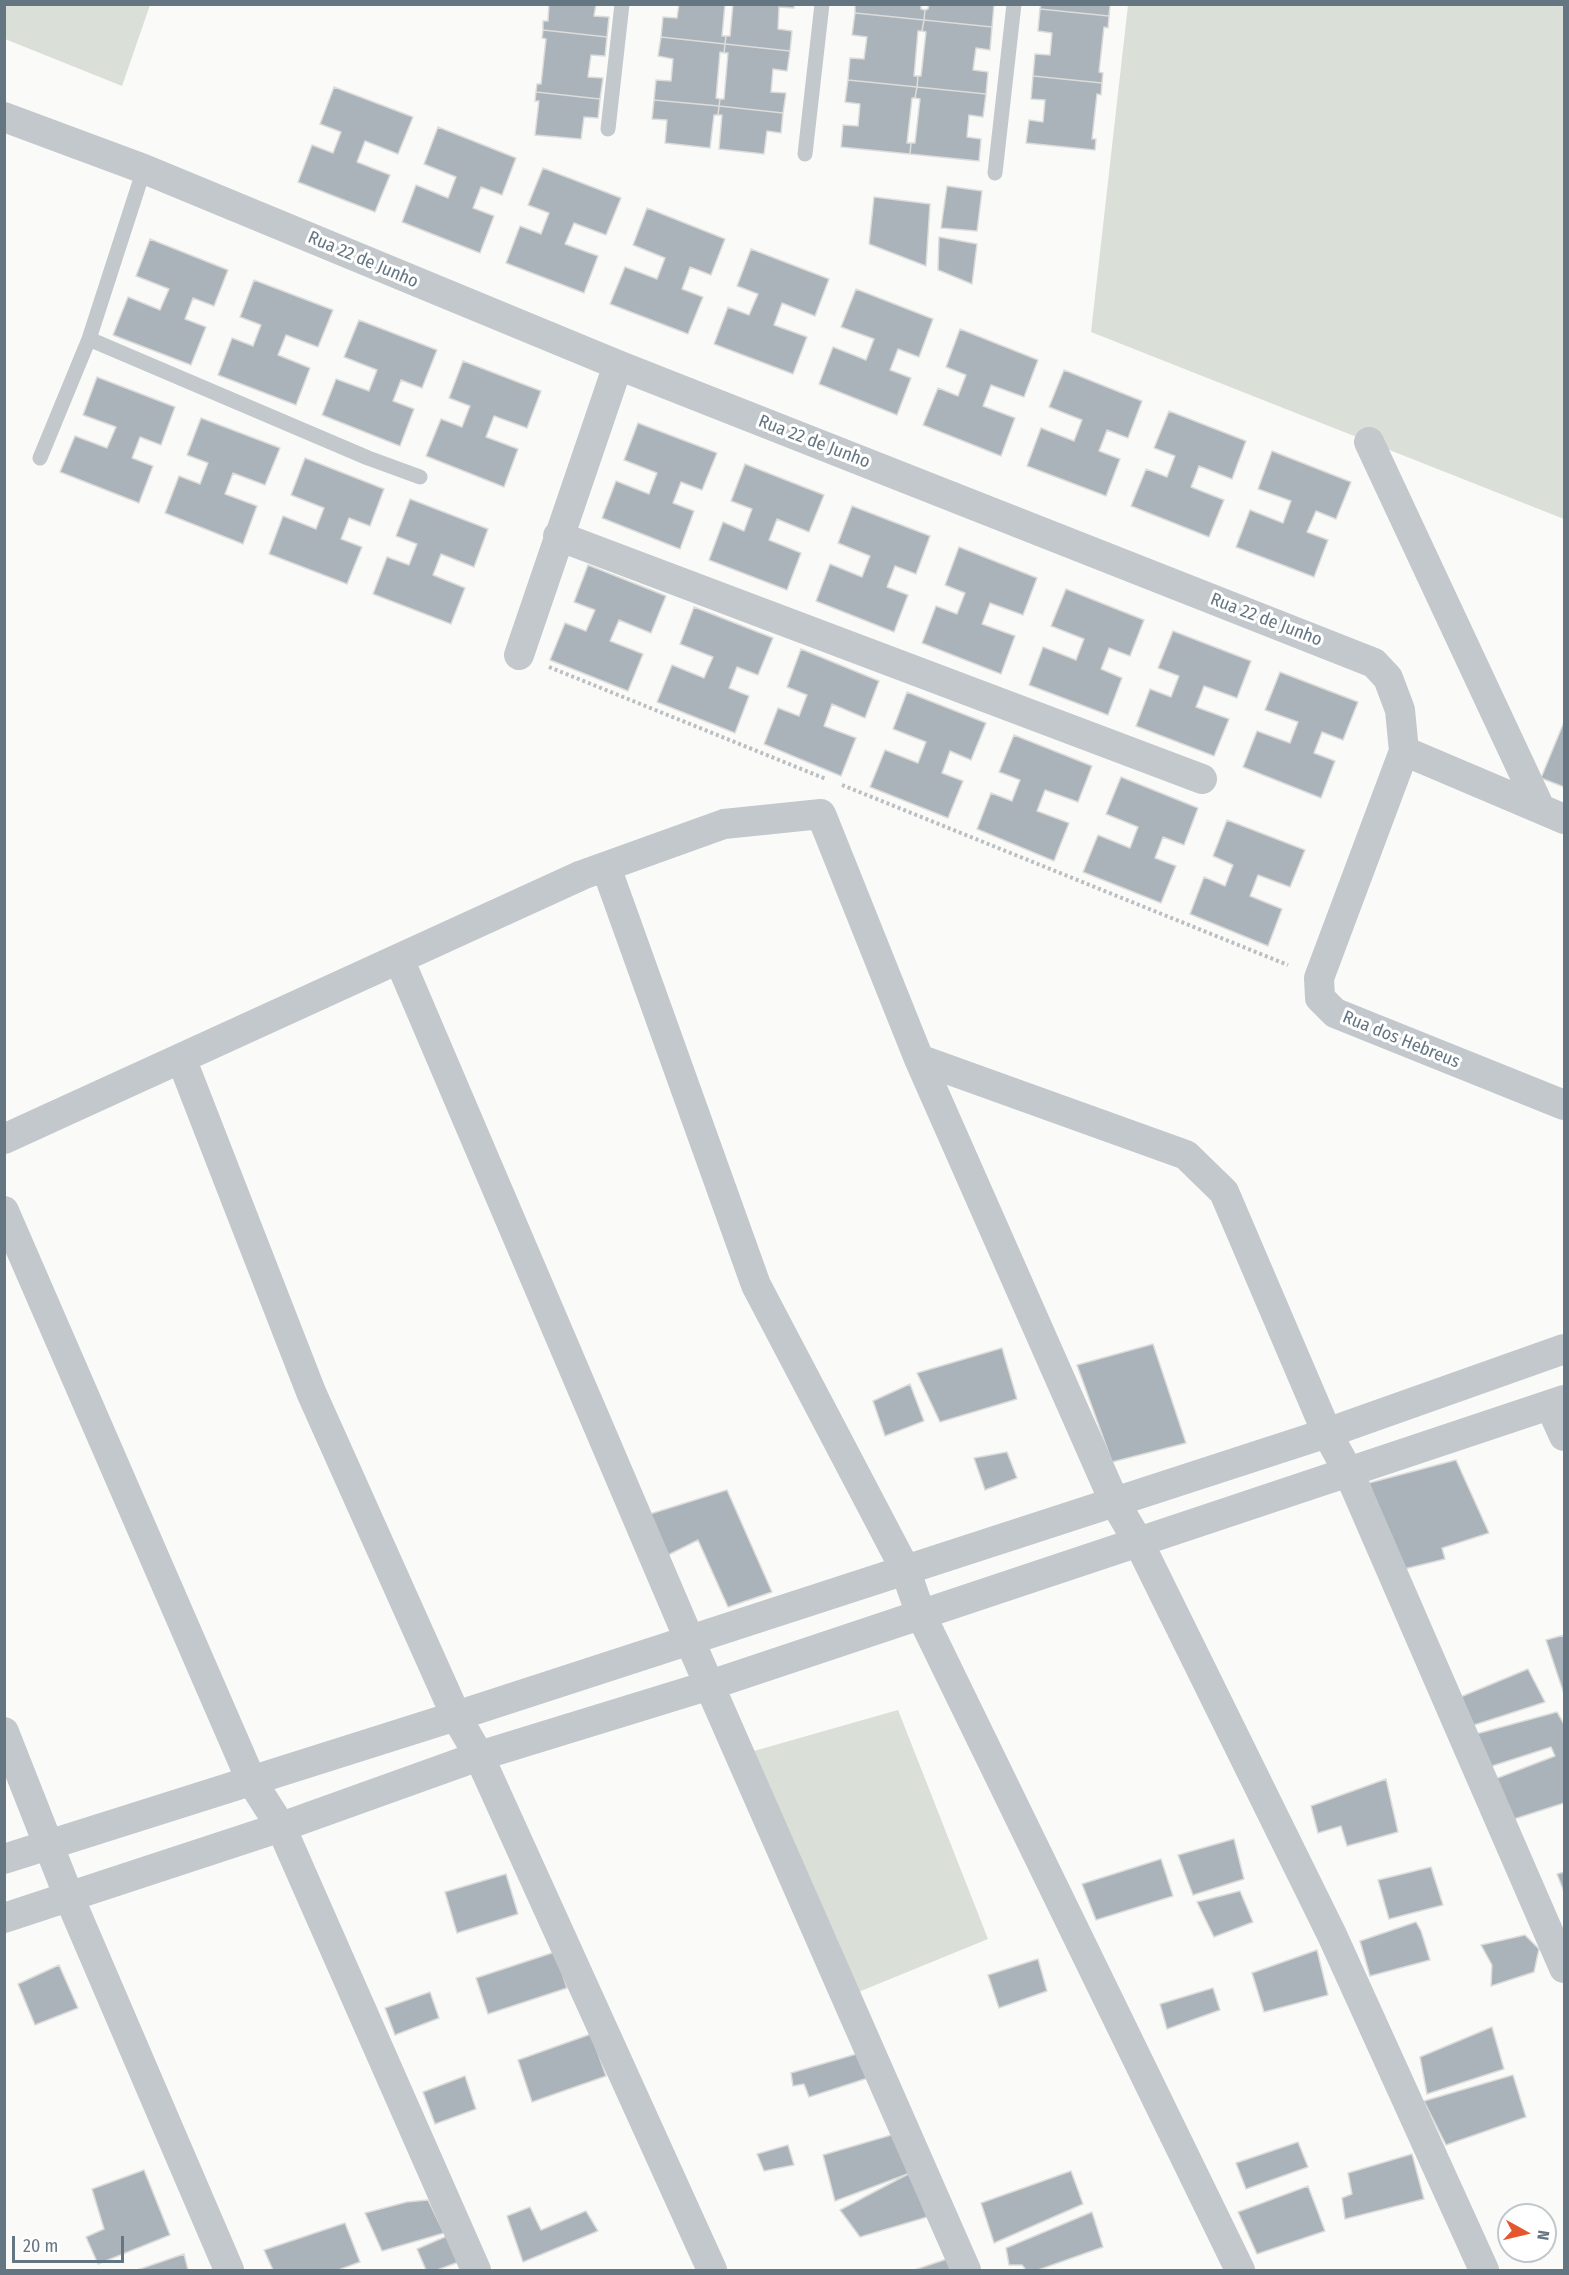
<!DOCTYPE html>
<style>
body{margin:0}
#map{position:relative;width:1569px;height:2275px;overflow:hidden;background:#fafaf8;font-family:"Fira Sans Condensed",sans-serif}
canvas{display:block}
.frame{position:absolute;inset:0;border:6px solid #657683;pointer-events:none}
.north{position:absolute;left:1497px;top:2203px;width:60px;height:60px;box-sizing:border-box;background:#fff;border:2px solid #c1c8cd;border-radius:50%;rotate:98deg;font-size:16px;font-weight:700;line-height:24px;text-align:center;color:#657683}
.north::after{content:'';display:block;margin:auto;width:21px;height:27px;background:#e4572e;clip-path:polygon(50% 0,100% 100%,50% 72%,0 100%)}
.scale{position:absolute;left:12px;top:2236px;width:112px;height:27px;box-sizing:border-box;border:3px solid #657683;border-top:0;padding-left:8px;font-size:18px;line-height:21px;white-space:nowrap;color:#657683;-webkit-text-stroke:4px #fff;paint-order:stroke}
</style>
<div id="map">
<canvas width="1569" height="2275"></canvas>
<div class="frame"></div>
<div class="north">N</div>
<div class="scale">20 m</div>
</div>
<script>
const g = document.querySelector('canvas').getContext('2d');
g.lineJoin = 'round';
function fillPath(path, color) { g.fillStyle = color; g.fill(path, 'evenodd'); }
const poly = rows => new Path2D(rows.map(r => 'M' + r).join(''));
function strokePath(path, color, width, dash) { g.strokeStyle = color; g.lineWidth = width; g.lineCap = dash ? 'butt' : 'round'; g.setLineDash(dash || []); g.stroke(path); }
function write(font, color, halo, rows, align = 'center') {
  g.font = font + ' "Fira Sans Condensed",sans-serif'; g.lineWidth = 6; g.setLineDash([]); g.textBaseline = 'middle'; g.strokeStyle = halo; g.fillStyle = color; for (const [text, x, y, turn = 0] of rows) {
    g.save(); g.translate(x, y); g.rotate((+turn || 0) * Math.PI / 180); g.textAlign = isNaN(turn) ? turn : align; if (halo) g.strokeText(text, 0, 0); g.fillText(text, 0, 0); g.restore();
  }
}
fillPath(poly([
 [4,5,5,4,150,5,122,86,5,39],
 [1128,5,1564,5,1564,519,1091,332],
 [898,1710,988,1939,856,1993,754,1751]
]), '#dadfd7');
const building = poly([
 [549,4,596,4,594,16,609,17,607,37,543,30,543,21,548,21,549,4],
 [679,4,725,4,722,36,726,36,725,44,661,37,663,17,677,18,679,4],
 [733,4,794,4,794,8,779,7,778,29,792,31,790,51,725,44,726,36,730,36,733,4],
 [855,4,921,4,921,9,925,10,924,20,855,13,855,4],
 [929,4,994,5,992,27,924,20,925,10,928,9,929,4],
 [1041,4,1107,4,1110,6,1109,16,1040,9,1041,4],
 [1040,9,1109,16,1108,28,1104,27,1099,72,1103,73,1102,83,1033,76,1035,54,1050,55,1052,33,1038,31,1040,9],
 [855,13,924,20,922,31,918,31,914,76,918,76,917,87,848,80,850,58,864,59,867,37,852,35,855,13],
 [924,20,992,27,990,50,976,48,973,70,988,72,986,94,917,87,918,76,921,76,926,32,922,31,924,20],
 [543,30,607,37,605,56,591,55,588,77,603,78,600,99,536,92,537,84,541,84,546,39,542,38,543,30],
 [661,37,725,44,724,53,720,52,716,98,720,99,719,106,654,100,656,80,671,81,673,59,658,56,661,37],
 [725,44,790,51,787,71,773,69,771,92,786,93,783,113,719,106,720,99,724,99,728,53,724,53,725,44],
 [1033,76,1102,83,1101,95,1097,94,1092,139,1096,139,1095,150,1026,143,1029,120,1043,122,1045,100,1031,99,1033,76],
 [848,80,917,87,915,98,912,98,907,143,911,143,910,154,841,147,843,125,858,126,860,104,845,102,848,80],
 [334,87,413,117,398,154,365,141,357,162,390,175,375,212,298,182,312,145,333,153,341,132,320,124,334,87],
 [917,87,986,94,983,117,969,115,967,137,981,139,979,161,910,154,911,143,915,143,920,99,915,98,917,87],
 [536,92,600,99,598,118,584,117,581,139,535,135,539,101,535,101,536,92],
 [654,100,719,106,718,115,714,115,710,148,665,143,667,120,652,119,654,100],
 [719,106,783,113,781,133,767,131,764,154,719,149,722,115,718,115,719,106],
 [438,127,516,158,502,195,481,187,473,208,494,216,480,253,402,222,416,185,448,198,456,177,424,164,438,127],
 [543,168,621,198,606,235,574,223,565,244,598,256,584,293,506,263,520,226,541,234,549,213,528,205,543,168],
 [947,186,982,191,977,231,941,228,947,186],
 [874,197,930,204,926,266,869,244,874,197],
 [647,208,725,239,711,275,690,267,682,289,703,297,688,334,610,304,625,267,657,279,665,258,633,245,647,208],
 [939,237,977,244,972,284,938,270,939,237],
 [150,239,228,270,214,306,193,298,185,319,206,327,191,365,113,335,128,297,160,310,169,289,136,276,150,239],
 [751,249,829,279,815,316,782,303,774,325,807,337,793,374,714,344,728,307,749,315,758,294,737,286,751,249],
 [254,280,333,310,318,347,286,335,278,355,310,368,296,405,218,375,232,338,253,346,261,325,240,317,254,280],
 [856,289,933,319,919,357,898,349,890,370,911,378,897,415,819,384,833,347,866,360,874,339,841,327,856,289],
 [359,320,437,350,422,388,401,380,393,401,414,409,400,446,322,415,336,379,369,391,377,370,344,357,359,320],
 [960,329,1038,360,1024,397,991,385,983,406,1015,418,1001,456,923,425,938,388,958,396,966,375,946,367,960,329],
 [463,361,541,391,527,428,494,416,486,437,518,449,504,487,426,456,441,419,462,427,470,406,449,398,463,361],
 [1064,370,1142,401,1128,438,1107,430,1099,451,1120,459,1106,496,1027,466,1041,428,1074,441,1082,420,1049,407,1064,370],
 [97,377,175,407,161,445,140,437,132,458,153,466,139,503,60,472,75,436,107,448,116,427,83,415,97,377],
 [1169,411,1246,441,1232,479,1199,466,1191,487,1224,500,1209,537,1131,506,1146,469,1167,477,1175,456,1154,448,1169,411],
 [201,418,280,448,265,485,233,473,225,494,257,506,243,544,165,513,179,476,200,484,208,463,187,455,201,418],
 [638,423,717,453,702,490,681,482,673,503,694,511,680,549,602,518,616,481,649,494,657,473,624,460,638,423],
 [1272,451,1351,482,1336,519,1316,511,1307,532,1328,540,1314,577,1236,547,1250,510,1283,523,1291,501,1258,489,1272,451],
 [305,458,384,489,370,526,349,518,341,539,362,547,347,584,269,554,283,516,316,529,324,508,291,495,305,458],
 [745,464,824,495,809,532,777,519,769,540,801,553,787,590,709,560,723,522,744,531,752,509,731,501,745,464],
 [410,499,488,529,474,567,441,554,433,575,465,588,451,624,373,594,387,557,409,565,417,544,396,536,410,499],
 [852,506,930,536,916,574,895,566,887,587,908,595,894,632,816,601,830,564,862,577,870,556,838,543,852,506],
 [959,547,1037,578,1023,615,990,603,982,624,1015,636,1001,674,922,643,936,606,957,614,965,593,945,585,959,547],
 [588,565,666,596,651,633,619,620,610,641,643,654,628,691,550,660,565,623,586,631,595,610,574,602,588,565],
 [1066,589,1144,620,1130,656,1109,648,1101,669,1122,678,1108,715,1029,685,1043,647,1076,660,1084,639,1051,626,1066,589],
 [694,607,773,638,758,675,737,667,729,688,749,696,735,733,657,702,672,665,704,678,713,657,680,644,694,607],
 [1173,631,1251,661,1237,698,1204,686,1196,707,1229,719,1214,756,1136,726,1150,689,1171,697,1179,676,1158,668,1173,631],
 [801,649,879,681,865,718,832,704,824,726,856,738,841,776,764,744,778,708,799,716,807,695,787,687,801,649],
 [1280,672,1358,702,1343,740,1322,732,1314,753,1335,761,1321,798,1243,767,1257,731,1290,743,1298,722,1265,710,1280,672],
 [907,692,986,723,971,760,950,751,942,773,963,781,948,818,870,787,885,750,918,763,926,742,893,729,907,692],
 [1564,722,1564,787,1541,778,1564,722],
 [1014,735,1092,766,1078,802,1045,790,1037,811,1069,823,1054,861,977,829,991,793,1012,801,1020,780,999,772,1014,735],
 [1121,777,1198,808,1184,845,1163,837,1155,858,1176,866,1161,903,1083,872,1098,835,1130,848,1138,827,1106,814,1121,777],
 [1227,820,1305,850,1290,887,1258,875,1250,896,1282,909,1268,946,1190,914,1204,877,1225,886,1233,865,1213,856,1227,820],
 [1153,1344,1186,1443,1112,1462,1077,1365,1153,1344],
 [1002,1348,1017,1399,940,1422,917,1373,1002,1348],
 [910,1384,924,1421,885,1436,873,1401,910,1384],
 [1007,1452,1017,1478,985,1490,974,1458,1007,1452],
 [1456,1460,1489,1533,1442,1548,1445,1559,1400,1570,1369,1483,1456,1460],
 [727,1490,772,1592,728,1607,698,1540,666,1556,650,1514,727,1490],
 [1564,1635,1564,1694,1546,1640,1564,1635],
 [1528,1669,1545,1702,1471,1726,1458,1698,1528,1669],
 [1557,1712,1564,1724,1564,1803,1511,1820,1495,1779,1555,1756,1551,1747,1489,1767,1476,1734,1557,1712],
 [1386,1779,1398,1832,1347,1846,1341,1826,1318,1833,1311,1806,1386,1779],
 [1234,1839,1244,1879,1193,1895,1178,1855,1234,1839],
 [1161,1859,1173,1896,1096,1920,1082,1884,1161,1859],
 [1431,1867,1443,1905,1389,1919,1378,1880,1431,1867],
 [1564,1872,1564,1892,1557,1874,1564,1872],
 [506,1874,518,1914,457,1933,445,1892,506,1874],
 [1240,1891,1253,1922,1214,1937,1197,1902,1240,1891],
 [1416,1922,1421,1931,1430,1960,1370,1976,1360,1941,1416,1922],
 [1525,1935,1539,1949,1534,1972,1491,1986,1492,1965,1481,1945,1525,1935],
 [1317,1950,1328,1995,1264,2012,1252,1973,1317,1950],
 [555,1952,567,1988,488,2014,476,1978,555,1952],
 [1038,1959,1047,1991,999,2008,988,1975,1038,1959],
 [59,1965,78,2008,35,2025,18,1984,59,1965],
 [1213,1988,1220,2010,1167,2029,1160,2004,1213,1988],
 [430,1992,439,2018,395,2035,385,2008,430,1992],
 [1492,2027,1504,2069,1427,2094,1420,2057,1492,2027],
 [591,2034,606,2076,532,2102,518,2060,591,2034],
 [860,2053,871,2077,809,2097,804,2084,793,2086,791,2073,860,2053],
 [1513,2075,1526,2117,1446,2145,1424,2101,1513,2075],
 [465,2076,476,2109,435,2124,423,2092,465,2076],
 [905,2131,910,2173,835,2201,823,2155,905,2131],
 [1298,2142,1308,2167,1246,2189,1236,2163,1298,2142],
 [788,2145,794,2165,764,2171,757,2154,788,2145],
 [1412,2154,1424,2199,1345,2219,1342,2198,1352,2194,1348,2173,1412,2154],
 [144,2170,170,2235,98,2264,86,2237,104,2229,92,2189,144,2170],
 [1071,2171,1083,2204,994,2243,981,2203,1071,2171],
 [910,2173,927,2217,860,2237,840,2210,910,2173],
 [1308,2186,1325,2231,1257,2254,1238,2212,1308,2186],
 [428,2200,444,2233,382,2251,365,2213,407,2202,428,2200],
 [530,2207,541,2230,586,2211,598,2231,523,2262,507,2216,530,2207],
 [1092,2212,1103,2247,1038,2270,1026,2270,1022,2265,1009,2265,1006,2248,1092,2212],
 [345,2223,360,2262,338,2270,273,2270,264,2250,345,2223],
 [454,2233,464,2260,437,2270,426,2270,417,2249,454,2233],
 [184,2254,188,2270,137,2270,184,2254],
 [947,2259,951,2270,914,2270,947,2259]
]);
fillPath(building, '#aab3b9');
strokePath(building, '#dcdcda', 1.5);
strokePath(poly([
 [549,667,826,779],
 [842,785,1288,965]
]), '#bbbfc2', 4, [3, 3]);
strokePath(poly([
 [608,129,622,4],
 [805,154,822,4],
 [995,173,1014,4],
 [89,339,368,458,420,477],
 [40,458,89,339,144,169]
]), '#c3c8cc', 15);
strokePath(poly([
 [4,117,144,169,618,365,1374,663,1388,678,1400,710,1404,751,1564,819],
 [1369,442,1540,808],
 [558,536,1202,779],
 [519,655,618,365],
 [1404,751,1319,978,1320,998,1335,1013,1564,1105],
 [606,867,756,1285,905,1569,921,1615,1240,2270],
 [399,959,689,1639,966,2270],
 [181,1058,311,1392,456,1716,479,1756,712,2270],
 [919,1059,1186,1155,1224,1192,1327,1433,1349,1473,1564,1968],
 [4,1139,582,875,724,824,821,814,919,1059,1114,1501,1139,1543,1332,1935,1484,2270],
 [4,1211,251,1780,281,1827,476,2270],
 [1550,1405,1564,1436],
 [4,1732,69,1897,229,2270],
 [4,1859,456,1716,1327,1433,1564,1349],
 [4,1918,281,1827,479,1756,710,1685,1564,1400]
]), '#c3c8cc', 30);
write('18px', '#657683', '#fff', [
 ["Rua 22 de Junho",363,260,23],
 ["Rua 22 de Junho",814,442,21],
 ["Rua 22 de Junho",1266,620,21],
 ["Rua dos Hebreus",1401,1040,22]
]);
</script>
